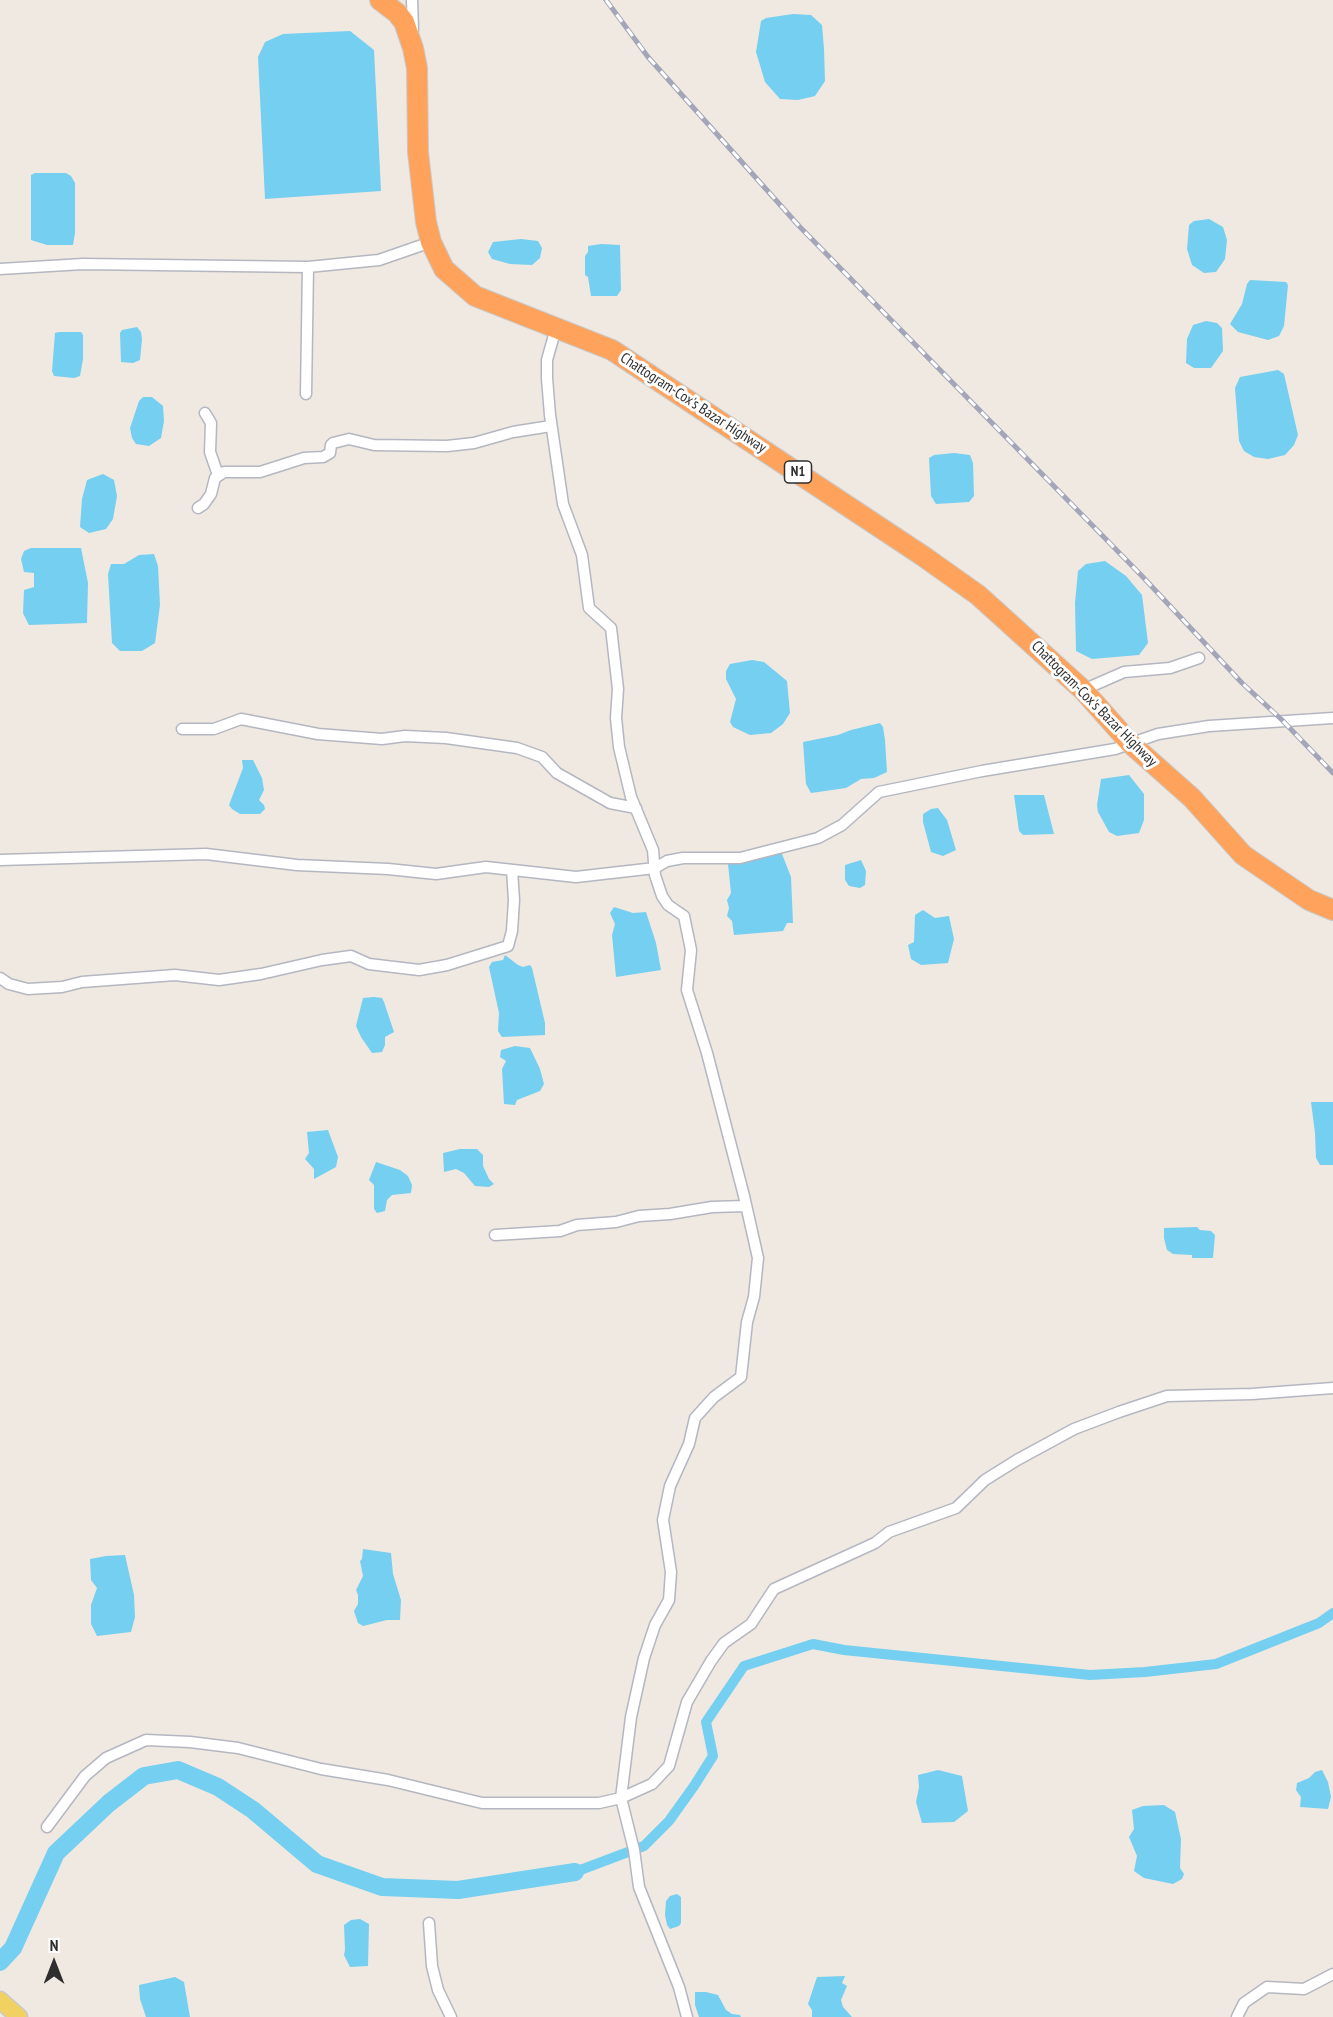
<!DOCTYPE html>
<style>
body{margin:0}
#map{position:relative;width:1333px;height:2017px;overflow:hidden;background:#efe9e1;font-family:"PT Sans Narrow",sans-serif}
canvas{display:block}
.north{position:absolute;left:24px;top:1933px;width:60px;height:60px;-webkit-text-stroke:4px #fff;paint-order:stroke;rotate:0deg;font-size:16px;font-weight:700;line-height:24px;text-align:center;color:#2e2e2e}
.north::after{content:'';display:block;margin:auto;width:21px;height:27px;background:#2e2e2e;clip-path:polygon(50% 0,100% 100%,50% 72%,0 100%)}
</style>
<div id="map">
<canvas width="1333" height="2017"></canvas>
<div class="north">N</div>
</div>
<script>
const g = document.querySelector('canvas').getContext('2d');
g.lineJoin = 'round';
function fillPath(path, color) { g.fillStyle = color; g.fill(path, 'evenodd'); }
const poly = rows => new Path2D(rows.map(r => 'M' + r).join(''));
function strokePath(path, color, width, dash) { g.strokeStyle = color; g.lineWidth = width; g.lineCap = dash ? 'butt' : 'round'; g.setLineDash(dash || []); g.stroke(path); }
function write(font, color, halo, rows, align = 'center') {
  g.font = font + ' "PT Sans Narrow",sans-serif'; g.lineWidth = 6; g.setLineDash([]); g.textBaseline = 'middle'; g.strokeStyle = halo; g.fillStyle = color; for (const [text, x, y, turn = 0] of rows) {
    g.save(); g.translate(x, y); g.rotate((+turn || 0) * Math.PI / 180); g.textAlign = isNaN(turn) ? turn : align; if (halo) g.strokeText(text, 0, 0); g.fillText(text, 0, 0); g.restore();
  }
}
fillPath(poly([
 [793,14,811,15,822,25,824,49,825,81,815,96,798,100,780,99,765,82,756,52,761,21,766,18],
 [350,31,374,50,381,191,265,199,258,57,265,42,283,34],
 [35,173,66,173,71,176,75,183,75,233,73,245,47,245,31,240,31,175],
 [1209,219,1223,227,1227,240,1225,259,1216,272,1204,273,1192,265,1187,249,1189,225,1194,221],
 [521,239,538,241,542,248,540,258,532,265,510,264,492,259,488,252,493,242],
 [601,244,620,245,621,290,617,296,591,296,588,277,585,275,585,256,588,252,588,246],
 [1250,280,1286,282,1288,285,1284,326,1279,336,1268,340,1238,332,1230,324,1242,304,1247,284],
 [1206,321,1217,323,1222,328,1223,351,1211,368,1194,368,1186,363,1187,339,1193,325],
 [137,327,141,332,142,339,140,360,133,363,121,362,120,333,122,330],
 [59,332,81,332,83,335,83,359,80,376,74,378,54,376,52,371,55,333],
 [1278,370,1284,374,1298,435,1294,445,1285,455,1268,459,1254,457,1244,451,1239,441,1235,388,1240,377],
 [143,397,152,397,163,406,164,421,161,438,149,446,136,444,132,438,130,428,139,401],
 [954,453,970,455,973,463,974,496,969,502,936,504,931,496,929,458,934,455],
 [103,474,114,480,117,496,113,519,106,529,89,533,80,527,82,499,87,480],
 [31,548,81,548,88,583,87,623,29,625,23,613,24,590,34,587,34,573,24,572,21,559,24,551],
 [154,554,158,566,160,605,155,643,142,651,120,651,112,643,108,574,111,564,124,564,139,555],
 [1105,561,1126,576,1142,595,1148,643,1139,655,1092,659,1076,651,1075,603,1078,571,1086,564],
 [752,660,764,662,787,681,790,713,783,724,771,733,750,735,733,727,730,722,736,699,726,679,726,671,730,664],
 [880,723,883,727,885,740,887,772,874,778,861,779,846,788,811,793,806,784,803,742,838,735,851,730],
 [242,760,253,760,262,778,264,790,259,800,264,805,265,809,260,814,240,814,232,809,229,805,243,768],
 [1129,775,1144,794,1144,820,1139,833,1117,836,1109,832,1098,812,1097,805,1101,779],
 [1014,795,1044,795,1054,834,1023,835,1019,831],
 [938,808,947,820,956,850,943,856,931,852,923,822,923,814,931,809],
 [779,853,782,854,791,877,793,923,787,923,783,931,734,935,732,921,727,916,729,908,727,900,731,893,728,864],
 [861,860,866,871,865,885,860,888,849,886,845,880,845,865],
 [614,907,633,913,646,912,656,943,661,970,616,977,612,935,615,924,610,913],
 [923,910,935,918,949,916,954,939,948,963,921,965,911,959,908,945,914,942,915,915],
 [505,955,518,965,523,967,530,965,532,968,545,1023,545,1035,502,1037,498,1031,499,1013,489,967,492,962,503,960],
 [374,997,382,998,384,1002,394,1032,385,1037,385,1045,382,1052,372,1053,361,1037,356,1026,363,998],
 [515,1046,530,1048,540,1069,544,1084,540,1091,517,1100,515,1105,504,1104,502,1069,506,1061,500,1057,501,1050],
 [1311,1102,1333,1102,1333,1165,1320,1165,1316,1158,1315,1133],
 [328,1130,338,1157,336,1167,314,1179,314,1169,305,1159,309,1153,307,1132],
 [460,1149,477,1149,483,1155,483,1166,489,1179,494,1184,489,1187,475,1186,464,1173,456,1169,444,1172,443,1153],
 [376,1162,400,1170,408,1176,412,1185,411,1193,392,1195,387,1200,385,1211,377,1213,374,1209,374,1185,369,1180],
 [1197,1227,1200,1230,1211,1231,1215,1235,1213,1258,1192,1258,1192,1255,1173,1254,1167,1250,1164,1238,1164,1228],
 [363,1549,391,1553,393,1574,401,1600,400,1620,387,1620,363,1626,358,1623,354,1611,358,1604,358,1595,356,1590,363,1576,360,1561,362,1559],
 [125,1555,134,1595,135,1617,131,1632,97,1636,91,1624,91,1605,97,1588,91,1580,90,1559,106,1556],
 [938,1770,962,1776,968,1811,954,1822,922,1823,916,1802,919,1787,918,1775],
 [1322,1770,1328,1782,1331,1797,1328,1809,1300,1807,1301,1797,1296,1790,1297,1783,1309,1778,1315,1772],
 [1164,1805,1175,1812,1181,1839,1180,1868,1184,1874,1182,1879,1173,1884,1144,1878,1134,1871,1137,1856,1129,1837,1134,1829,1132,1810,1143,1806],
 [677,1894,681,1897,681,1923,679,1926,670,1929,667,1925,665,1915,666,1901,670,1896],
 [360,1919,369,1924,368,1966,350,1967,344,1955,345,1950,344,1925,351,1920],
 [845,1976,842,1983,847,1986,841,2000,843,2007,852,2017,812,2017,812,2010,808,2004,817,1977],
 [175,1977,184,1982,190,2017,146,2017,140,1999,139,1985],
 [695,1992,706,1992,718,1995,726,2010,732,2014,740,2015,741,2017,699,2017,695,2005]
]), '#75cff0');
strokePath(poly([
 [575,1872,644,1846,669,1821,694,1786,713,1756,706,1722,744,1666,813,1644,844,1650,1090,1675,1145,1672,1216,1664,1319,1623,1333,1613]
]), '#75cff0', 10);
strokePath(poly([
 [0,1962,13,1948,56,1853,109,1803,144,1776,178,1770,218,1787,253,1810,317,1864,382,1887,458,1890,575,1872]
]), '#75cff0', 18);
const street = poly([
 [412,0,413,30],
 [0,269,83,264,308,267,379,260,431,242],
 [556,328,547,360,547,378,550,415,563,504,582,555,589,608,611,628,618,689,616,718,619,747,631,797,653,850,655,875,662,896,668,905,684,916,691,950,687,990,707,1053,744,1196,758,1258,754,1297,747,1322,741,1377,714,1397,695,1418,689,1444,670,1486,663,1520,671,1572,669,1600,655,1625,644,1658,631,1717,621,1798,634,1850,639,1887,679,1987,687,2017],
 [306,394,308,267],
 [205,413,211,423,210,452,218,475],
 [198,508,204,504,211,494,215,478,224,472,260,472,304,458,323,457,330,453,331,445,333,443,349,439,374,445,447,446,474,443,513,432,551,426],
 [1083,690,1124,672,1170,668,1199,658],
 [182,729,214,729,241,719,318,734,382,739,405,736,446,738,517,748,542,757,557,773,610,803,636,808],
 [0,860,206,854,297,865,388,869,436,874,486,867,576,877,655,868,667,861,683,858,740,858,818,838,842,825,879,792,982,771,1115,749,1158,734,1209,726,1333,718],
 [0,978,9,984,28,989,62,987,82,982,175,975,219,980,261,974,322,960,351,956,369,964,419,970,447,965,508,946,512,931,514,900,512,870],
 [495,1235,560,1231,577,1225,616,1222,639,1216,670,1214,712,1207,746,1206],
 [47,1827,85,1776,106,1758,146,1740,190,1742,238,1748,321,1769,388,1780,482,1803,599,1803,621,1798,652,1784,669,1766,687,1702,711,1661,724,1643,751,1624,774,1589,875,1543,889,1532,956,1508,985,1480,1017,1460,1074,1429,1119,1412,1167,1396,1252,1394,1333,1388],
 [429,1923,432,1966,438,1990,451,2017],
 [1237,2017,1244,2003,1267,1987,1304,1989,1333,1974]
]);
const primary = poly([
 [0,2000,19,2017]
]);
const highway = poly([
 [380,0,397,13,404,22,413,48,417,68,418,152,426,222,431,242,444,269,475,296,612,350,923,556,978,595,1083,690,1130,743,1192,798,1243,855,1309,900,1333,910]
]);
strokePath(street, '#b4b7c1', 13);
strokePath(primary, '#c9c9c9', 19);
strokePath(highway, '#c9c9c9', 22);
strokePath(street, '#fff', 10);
strokePath(primary, '#f2d163', 16);
strokePath(highway, '#ffa35c', 20);
const rail = poly([
 [606,0,648,57,799,226,1141,575,1242,683,1282,720,1333,773]
]);
strokePath(rail, '#a3a6b8', 5);
strokePath(rail, '#fff', 3, [9]);
for (const [x, y, w] of [
 [798,472,27]
]) { const box = new Path2D(); box.roundRect(x - w / 2, y - 11, w, 22, 4.5); g.fillStyle = '#fff'; g.fill(box); strokePath(box, '#2e2e2e', 1.5); }
write('bold 14px', '#2e2e2e', null, [
 ["N1",798,472]
]);
write('15px', '#2e2e2e', '#fff', [
 ["Chattogram-Cox's Bazar Highway",693,403,33],
 ["Chattogram-Cox's Bazar Highway",1094,704,45]
]);
</script>
